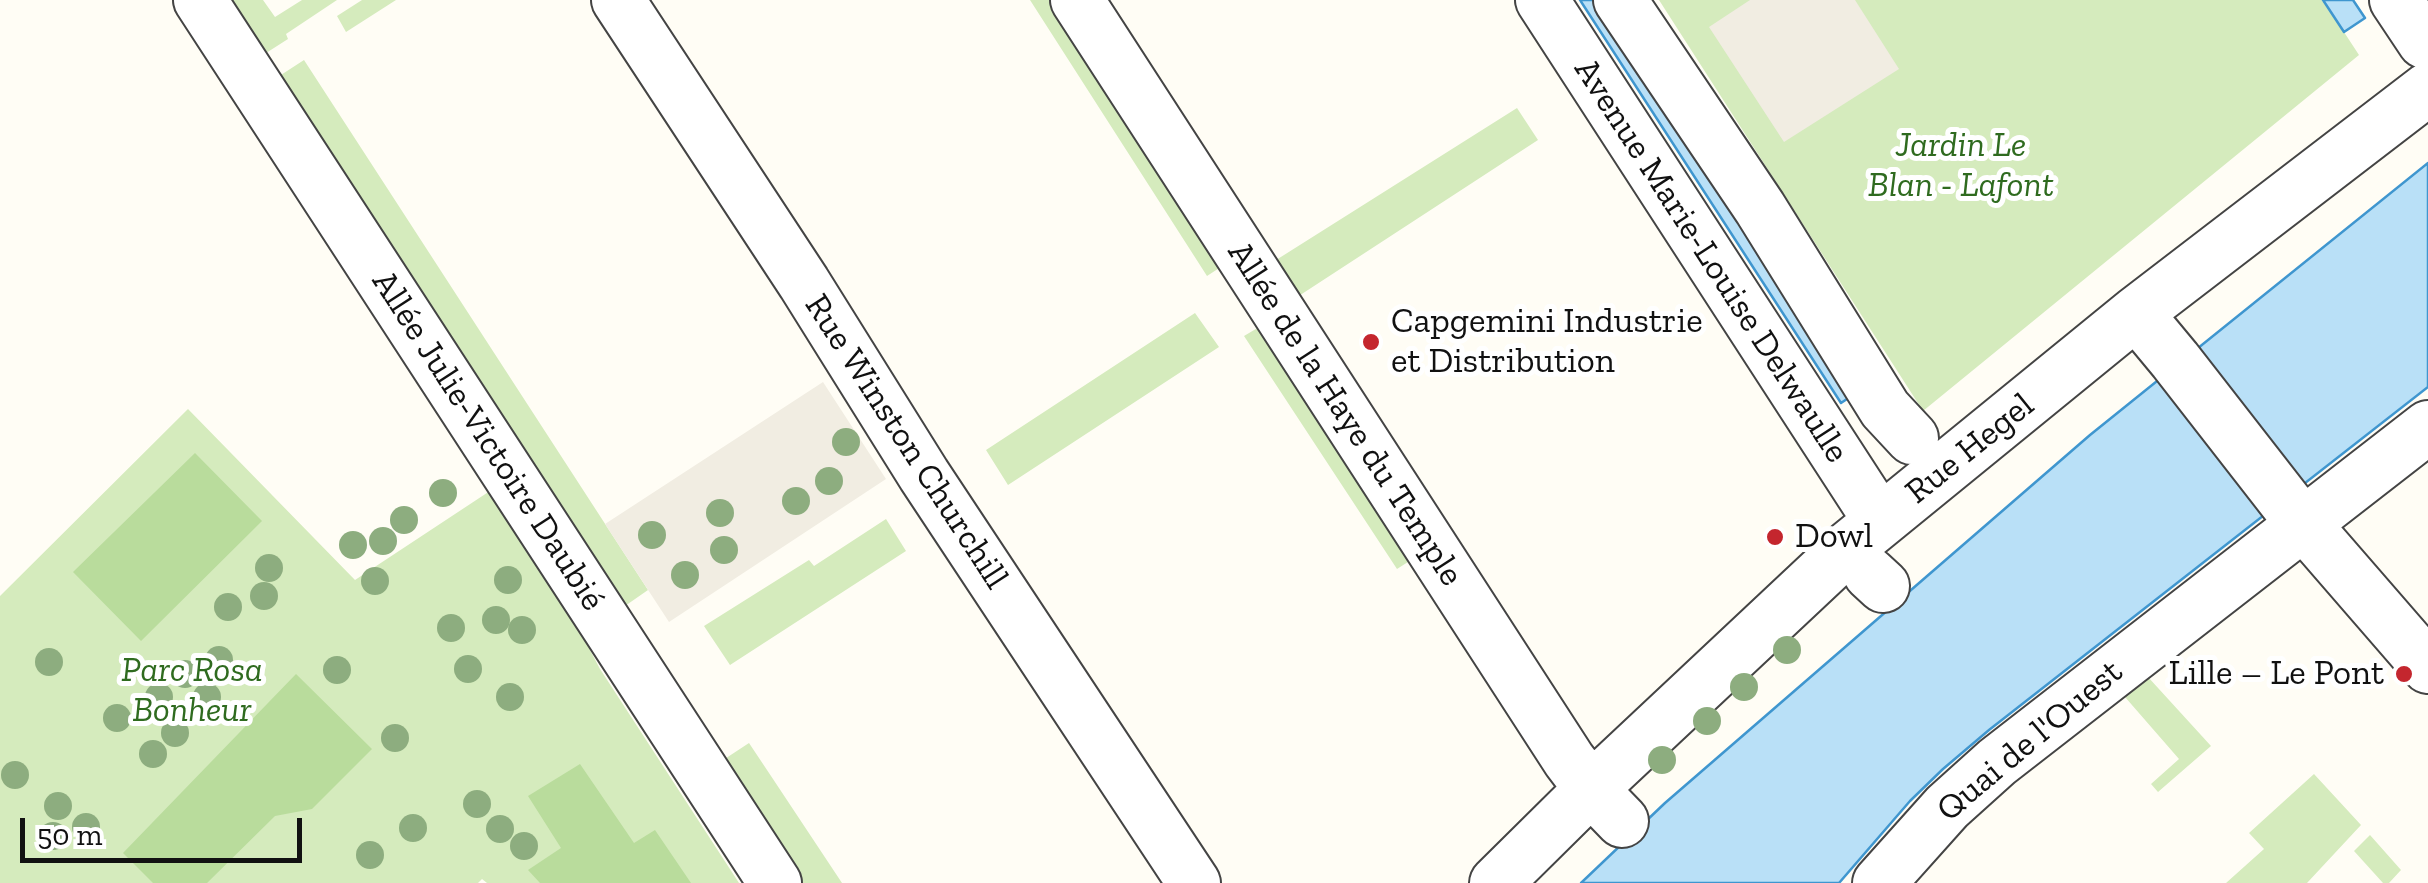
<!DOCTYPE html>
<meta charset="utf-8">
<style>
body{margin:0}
#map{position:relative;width:2428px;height:883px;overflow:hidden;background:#fffdf5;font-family:"Zilla Slab",serif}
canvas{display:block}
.scale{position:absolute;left:20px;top:818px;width:282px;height:45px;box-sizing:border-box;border:5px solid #111;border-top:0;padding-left:12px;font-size:30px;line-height:35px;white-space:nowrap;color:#111;-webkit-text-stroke:8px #fff;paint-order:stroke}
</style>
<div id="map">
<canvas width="2428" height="883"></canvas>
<div class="scale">50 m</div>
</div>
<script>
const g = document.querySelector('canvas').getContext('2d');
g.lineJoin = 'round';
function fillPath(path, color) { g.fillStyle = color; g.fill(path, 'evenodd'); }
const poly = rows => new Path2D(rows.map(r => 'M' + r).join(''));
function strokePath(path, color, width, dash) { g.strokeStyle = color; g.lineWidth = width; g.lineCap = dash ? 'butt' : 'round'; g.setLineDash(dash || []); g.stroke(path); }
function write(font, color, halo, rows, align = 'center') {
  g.font = font + ' "Zilla Slab",serif'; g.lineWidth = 10; g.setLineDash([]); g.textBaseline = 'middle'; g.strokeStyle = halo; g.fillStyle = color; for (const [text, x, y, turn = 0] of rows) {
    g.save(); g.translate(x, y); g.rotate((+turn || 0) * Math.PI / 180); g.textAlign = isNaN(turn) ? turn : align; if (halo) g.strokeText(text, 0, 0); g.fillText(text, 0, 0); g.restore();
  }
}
fillPath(poly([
 [211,0,263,0,275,17,302,0,337,0,286,34,288,39,252,62],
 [362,0,396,0,346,32,337,16],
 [1030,0,1065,0,1233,259,1207,276],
 [1659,0,2323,0,2359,55,1923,411],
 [304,60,648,590,612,615,267,84],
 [1517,108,1538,140,1288,303,1265,267],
 [1195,313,1219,347,1008,485,986,450],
 [1271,320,1422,553,1397,569,1244,336],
 [188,409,355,580,502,483,600,669,739,883,487,883,482,879,478,883,0,883,0,596],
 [886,519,906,551,730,665,704,626,809,560,814,566],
 [2148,677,2211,746,2158,792,2151,784,2179,759,2125,697],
 [749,743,773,779,842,883,790,883,714,766],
 [2314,774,2361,825,2307,883,2226,883,2264,849,2249,833],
 [2370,835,2401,870,2389,883,2383,883,2354,851]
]), '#d5ebbd');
fillPath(poly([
 [195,453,262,521,141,641,73,572],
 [296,674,372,749,312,809,275,816,207,883,153,883,123,853],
 [580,764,634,843,655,830,691,883,540,883,528,870,561,848,528,796]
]), '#b9dc9c');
fillPath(poly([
 [1750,0,1855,0,1899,69,1784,142,1709,27],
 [823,382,886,479,669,622,605,524]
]), '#f1ede2');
const water = poly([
 [1580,0,1601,0,1853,395,1841,403,1580,0],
 [2323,0,2353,0,2365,18,2344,32,2323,0],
 [2428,163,2428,387,1989,730,1943,769,1910,801,1839,883,1581,883,1665,803,2090,435,2428,163]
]);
fillPath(water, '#b9e0f7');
strokePath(water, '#3f96cf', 2.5);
const minor = poly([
 [200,0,775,883],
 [618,0,804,283,924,475,1194,883],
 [1077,0,1569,760,1591,789,1622,821],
 [1542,0,1880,521],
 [1620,0,1760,208,1885,409,1912,438],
 [2396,0,2424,42],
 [2136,313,2175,360,2291,509,2428,667],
 [1870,574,1883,586],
 [1496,883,1591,789,1849,547,2136,313,2428,89],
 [1879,883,1947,807,1997,762,2428,427]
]);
strokePath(minor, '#444', 56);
strokePath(minor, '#fff', 52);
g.fillStyle = '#8dad7f';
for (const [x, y] of [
 [846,442],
 [829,481],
 [443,493],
 [796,501],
 [720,513],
 [404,520],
 [652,535],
 [383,541],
 [353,545],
 [724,550],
 [269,568],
 [685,575],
 [508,580],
 [375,581],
 [264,596],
 [228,607],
 [496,620],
 [451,628],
 [522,630],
 [1787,650],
 [219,660],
 [49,662],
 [468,669],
 [337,670],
 [185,674],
 [1744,687],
 [159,697],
 [207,697],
 [510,697],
 [117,718],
 [1707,721],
 [175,733],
 [395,738],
 [153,754],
 [1662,760],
 [15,775],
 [477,804],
 [58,806],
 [86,827],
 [413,828],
 [500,829],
 [53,836],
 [524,846],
 [370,855]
]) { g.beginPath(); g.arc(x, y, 14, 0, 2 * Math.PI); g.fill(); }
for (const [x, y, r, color] of [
 [1371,342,10,"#c4262e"],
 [1775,537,10,"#c4262e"],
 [2404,674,10,"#c4262e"]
]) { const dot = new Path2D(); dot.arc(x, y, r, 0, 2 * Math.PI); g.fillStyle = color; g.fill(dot); strokePath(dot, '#fff', 4); }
write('italic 35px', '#2f6b1f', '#fff', [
 ["Jardin Le",1961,146],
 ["Blan - Lafont",1961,186],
 ["Parc Rosa",192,671],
 ["Bonheur",192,711]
]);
write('35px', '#111', '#fff', [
 ["Avenue Marie-Louise Delwaulle",1711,261,57],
 ["Allée de la Haye du Temple",1345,414,57],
 ["Allée Julie-Victoire Daubié",488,441,57],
 ["Rue Winston Churchill",906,442,57],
 ["Rue Hegel",1970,449,-39],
 ["Quai de l'Ouest",2030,741,-40]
]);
write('35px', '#111', '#fff', [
 ["Capgemini Industrie",1391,322],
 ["et Distribution",1391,362],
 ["Dowl",1795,537],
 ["Lille – Le Pont",2384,674,"right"]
], 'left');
</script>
